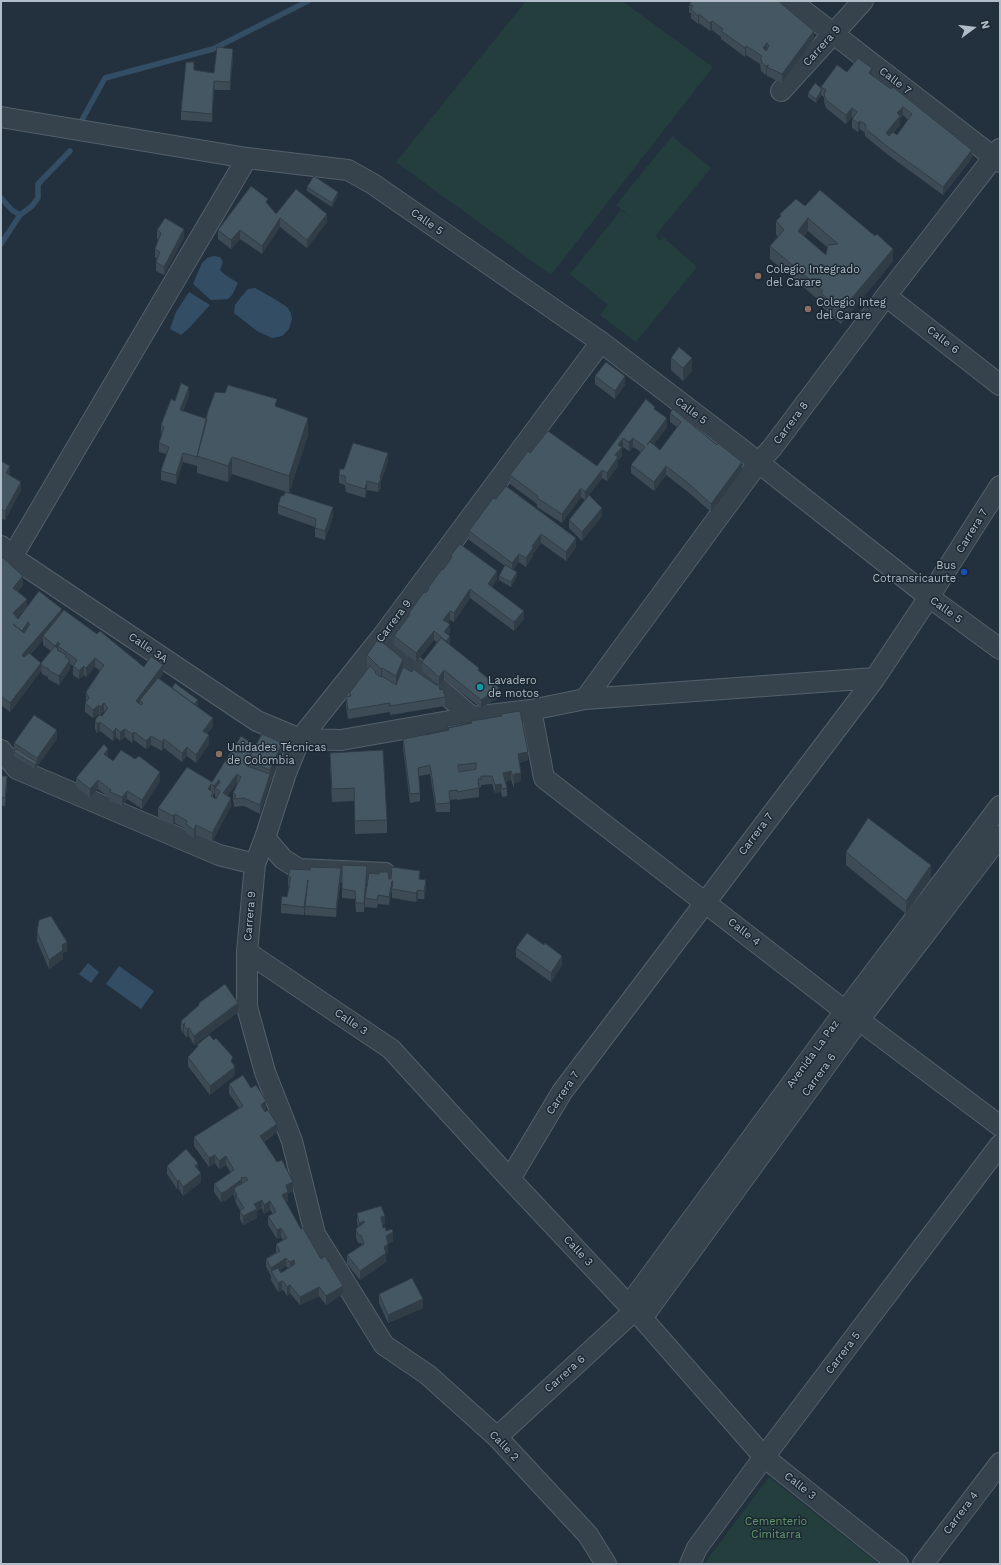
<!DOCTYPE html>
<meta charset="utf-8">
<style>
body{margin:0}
#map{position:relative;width:1001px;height:1565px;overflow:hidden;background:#22313d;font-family:"Work Sans",sans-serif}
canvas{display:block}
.frame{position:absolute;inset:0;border:2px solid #b1bdc9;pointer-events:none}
.north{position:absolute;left:953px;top:8px;width:40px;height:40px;-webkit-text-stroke:3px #1b2832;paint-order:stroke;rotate:75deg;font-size:11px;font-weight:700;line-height:16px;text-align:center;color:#b1bdc9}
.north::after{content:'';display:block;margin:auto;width:14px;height:18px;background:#b1bdc9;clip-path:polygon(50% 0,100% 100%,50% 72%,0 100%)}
</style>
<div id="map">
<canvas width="1001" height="1565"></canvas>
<div class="frame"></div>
<div class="north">N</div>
</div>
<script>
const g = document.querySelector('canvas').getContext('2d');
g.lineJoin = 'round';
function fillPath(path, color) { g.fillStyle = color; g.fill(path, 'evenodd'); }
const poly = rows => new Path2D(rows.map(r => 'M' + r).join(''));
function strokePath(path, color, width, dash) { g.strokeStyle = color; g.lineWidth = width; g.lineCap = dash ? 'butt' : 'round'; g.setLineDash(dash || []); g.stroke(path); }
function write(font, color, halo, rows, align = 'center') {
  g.font = font + ' "Work Sans",sans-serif'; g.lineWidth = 3; g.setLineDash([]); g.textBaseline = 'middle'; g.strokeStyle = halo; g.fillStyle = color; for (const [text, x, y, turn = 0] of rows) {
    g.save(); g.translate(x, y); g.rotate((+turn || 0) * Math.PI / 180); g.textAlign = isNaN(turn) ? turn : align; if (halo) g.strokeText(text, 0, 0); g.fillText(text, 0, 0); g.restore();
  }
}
fillPath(poly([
 [526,1,622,1,713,67,551,275,396,162],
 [672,136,711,168,655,236,660,241,663,237,697,267,636,342,600,315,608,305,570,274,621,210,638,223,616,205],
 [769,1477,879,1564,704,1564]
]), '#243e3e');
fillPath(poly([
 [214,256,220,257,223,262,220,270,224,274,238,283,232,295,228,299,211,300,193,284,202,263,207,258],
 [255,288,273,298,287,307,291,313,292,319,289,329,282,336,272,338,257,331,234,313,235,305,241,297,248,289],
 [189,292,210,305,189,328,181,335,170,329,176,312],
 [88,963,99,972,91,983,79,974],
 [119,966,154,991,141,1009,106,984]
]), '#334e64');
strokePath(poly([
 [82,120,105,78,213,49,308,1],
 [1,198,12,210,20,215],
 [1,244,20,215,32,206,38,198,38,184,70,151]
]), '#334e64', 5.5);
const minor = poly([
 [791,1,1000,162],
 [781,91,863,1],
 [1,117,247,158,348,170,373,184,601,342,740,448,929,597,1000,649],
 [886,296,1000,385],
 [601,342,381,638,300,739,286,773,265,838,255,864,247,952,247,1007,265,1072,292,1141,315,1234,384,1345,428,1375,497,1437,588,1535,606,1564],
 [1,546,12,557,257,721,300,739,341,740,472,717,531,710,585,699,875,678],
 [12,557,247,158],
 [381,638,472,717],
 [585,699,758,463,772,448,886,296,1000,149],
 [531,710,544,778,845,1011,859,1020,1000,1126],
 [1,750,17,769,219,855,255,864],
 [265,838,283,859,299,869,385,873,390,879],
 [247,952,391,1049,510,1179,634,1311,642,1318,764,1457,898,1564],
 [510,1179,562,1092,875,678,929,597,1000,486],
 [629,1305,845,1011,1000,806],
 [642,1318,859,1020,1000,836],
 [497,1437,634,1311],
 [690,1564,697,1548,764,1457,1000,1145],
 [923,1564,1000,1463]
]);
strokePath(minor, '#54606b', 22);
strokePath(minor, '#36434d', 20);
fillPath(poly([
 [689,4,814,39,782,83,767,76,767,74,766,75,761,71,760,64,746,55,745,57,721,39,721,37,712,30,710,31,699,23,698,24,691,18,691,13,689,13],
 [233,58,230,90,214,90,212,122,181,120,181,111,194,70,214,73],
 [847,72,872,75,972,158,943,195,888,155,865,136,865,133,860,129,858,132,852,128,852,119,853,117,852,117,846,124,826,108,824,102,824,97,821,95,816,103,808,97,808,93,821,88,821,87],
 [903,115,908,120,897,135,893,133,900,125,900,119],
 [307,187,338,196,332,207,307,191],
 [268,205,276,214,327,222,307,248,280,227,262,254,240,239,231,249,218,239,218,230],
 [805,206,893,261,841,324,821,306,821,302,770,259,770,246,778,237,776,234,776,221,780,217,780,214],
 [808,231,828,248,826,255,804,236],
 [157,230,184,237,164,275,156,271,156,262,157,259,155,257,155,249,158,240,157,239],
 [671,358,692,371,683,381,671,370],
 [595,376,625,385,615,399,595,384],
 [189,396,183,411,207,419,277,407,308,435,289,493,333,516,325,540,315,537,315,527,278,514,278,505,286,492,232,474,228,482,197,473,197,466,183,462,176,484,161,480,161,471,166,454,159,452,159,443,162,434,161,433,161,425,175,401],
 [646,399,655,410,667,427,654,444,660,450,677,427,670,422,670,413,742,471,711,512,688,492,666,475,654,491,631,473,631,465,641,452,633,447,629,451,623,447,622,449,622,456,618,460,618,466,607,481,602,478,589,495,602,516,582,541,569,528,569,520,585,500,581,497,562,523,537,507,537,504,510,484,510,475,530,453,597,466],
 [1,461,10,475,21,490,5,520,1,518],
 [388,461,381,481,381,487,380,490,378,492,367,490,365,498,346,492,345,485,339,483,339,475,344,469],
 [493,498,576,547,566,561,541,543,533,554,533,556,526,567,519,562,513,570,517,576,511,587,499,580,499,576,505,566,469,540,469,531],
 [451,555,497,579,492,587,524,619,514,631,470,598,454,622,450,620,448,623,450,633,448,635,450,645,479,671,499,697,481,708,444,679,439,685,440,690,445,697,445,706,390,715,390,712,348,719,346,706,346,697,350,696,350,692,367,670,367,655,403,667,436,685,439,685,422,671,422,662,437,642,434,640,416,662,394,645,394,636,409,616,409,613,426,593,428,591,428,588,451,560],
 [1,556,23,585,18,591,27,607,62,613,144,667,163,674,159,679,172,688,198,704,197,706,213,726,207,734,209,744,196,763,187,756,182,762,164,748,162,751,151,745,146,749,134,740,132,743,125,737,120,741,116,737,113,741,100,731,97,733,95,729,95,720,102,716,105,712,104,711,100,715,99,714,93,718,85,712,85,703,86,702,86,692,100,671,95,667,86,677,84,675,79,679,73,675,73,666,70,664,70,669,59,685,48,679,48,677,42,674,41,671,10,712,1,705],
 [25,609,18,619,17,618],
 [43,640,43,645,51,651,41,663,30,655],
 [501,714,528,760,519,763,521,781,514,783,514,788,511,780,505,782,507,788,507,796,502,797,501,792,495,793,492,784,481,785,481,787,479,788,479,797,457,800,457,799,450,800,450,812,436,812,430,774,419,776,420,793,420,801,410,803,403,748,403,739,447,729,447,726,470,723,471,723,471,721,501,716],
 [57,739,35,769,14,756,14,743],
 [256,746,282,756,270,783,260,814,244,806,234,807,234,802,233,802,233,793,238,783,237,783,227,795,231,806,212,842,196,834,194,838,186,833,186,829,175,823,173,825,158,817,158,808,212,782],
 [215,793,215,797,217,798,216,799,213,798,213,794,214,795],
 [330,753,387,820,387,833,355,834,354,801,332,802,330,766],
 [108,757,113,761,160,781,142,809,127,799,122,806,110,801,110,798,98,789,90,798,76,786,76,778],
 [1,776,7,785,5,806,1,806],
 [846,852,931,878,906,914,846,865],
 [342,865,367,874,365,898,389,879,420,879,426,889,424,899,418,899,416,902,392,898,392,889,389,905,378,904,377,908,365,907,365,898,364,912,356,912,355,899,342,898],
 [288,877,341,877,336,917,305,915,305,907,304,915,281,913,281,904,287,897,289,886,288,886],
 [37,932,67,951,63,953,63,959,49,969,37,941],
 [544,945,562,965,551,982,516,957,516,948],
 [238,1012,194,1045,189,1036,187,1038,184,1034,184,1033,183,1033,181,1030,181,1021],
 [214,1040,233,1063,235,1075,210,1095,188,1066,188,1057,197,1047,197,1045],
 [229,1084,251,1088,266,1110,265,1111,277,1132,264,1142,293,1191,288,1193,288,1201,286,1202,301,1229,343,1294,326,1305,319,1296,300,1305,290,1293,287,1296,284,1291,282,1290,278,1292,271,1280,271,1276,266,1267,266,1259,276,1252,276,1244,283,1240,281,1237,277,1239,268,1225,268,1216,273,1214,270,1210,264,1214,262,1208,257,1211,257,1218,243,1225,240,1219,240,1210,236,1203,236,1201,235,1202,234,1194,226,1200,221,1202,214,1192,214,1184,231,1173,226,1165,219,1169,215,1163,209,1167,194,1146,194,1137,239,1108,229,1093],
 [286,1266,288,1268,281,1273,280,1270],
 [167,1166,198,1170,201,1182,183,1196,179,1189,177,1189,167,1174],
 [357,1213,385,1224,382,1225,383,1228,386,1231,393,1241,388,1244,388,1253,386,1254,386,1262,360,1280,347,1264,347,1255,362,1245,361,1243,358,1243,356,1237,356,1229,358,1227,357,1222],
 [379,1294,423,1308,388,1323,379,1303]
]), '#3c4b56');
fillPath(poly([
 [699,14,699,23,698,24,698,16],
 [712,21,712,30,710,31,710,23],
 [814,31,814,39,782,83,782,74],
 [767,43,767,52,763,48],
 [746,46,746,55,745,57,745,48],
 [233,49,233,58,230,90,230,82],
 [769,65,767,67,767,74,766,75,766,66],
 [872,68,872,77,869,73],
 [214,81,214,90,212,122,212,114],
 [821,91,821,95,816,103,816,99],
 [903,107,903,115,900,119,900,125,886,142,886,133,897,113],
 [852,108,852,117,846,124,846,115],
 [860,121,860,129,858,132,858,123],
 [972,150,972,158,943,195,943,187],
 [338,192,338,196,332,207,332,203],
 [327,214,327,222,307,248,307,240],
 [280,218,280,227,262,254,262,246],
 [808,218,808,231,798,243,798,231],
 [184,229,184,237,164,275,164,267],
 [240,230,240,239,231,249,231,240],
 [893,249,893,261,841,324,841,311],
 [692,358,692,371,683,381,683,368],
 [625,376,625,385,615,399,615,391],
 [189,387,189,396,180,418,180,410],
 [308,418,308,435,289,493,289,476],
 [667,418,667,427,647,453,647,445],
 [623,438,623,447,622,449,622,456,618,460,618,466,607,481,607,473,615,455,618,445],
 [633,438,633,447,629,451,629,442],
 [183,453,183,462,176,484,176,475],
 [388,453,388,461,381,481,381,487,380,490,378,492,378,484,380,477],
 [232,457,232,474,228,482,228,466],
 [742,462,742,471,711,512,711,504],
 [10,466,10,475,6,482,6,473],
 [666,466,666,475,654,491,654,482],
 [602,470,602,478,585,500,585,492],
 [367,481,367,490,365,498,365,489],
 [21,482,21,490,5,520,5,511],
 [581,488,581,497,562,523,562,514],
 [333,507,333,516,325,540,325,531],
 [602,508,602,516,582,541,582,532],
 [541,534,541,543,533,554,533,556,526,567,526,558,532,546],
 [576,538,576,547,566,561,566,552],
 [519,554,519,562,512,571,512,563],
 [497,571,497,579,488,592,488,584],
 [517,572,517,576,511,587,511,582],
 [23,576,23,585,13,596,13,588],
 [470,589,470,598,454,622,454,613],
 [27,599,27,607,13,622,13,613],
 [62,609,62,617,43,636,43,640,22,664,22,655],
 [450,611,450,620,443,628,443,620],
 [524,611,524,619,514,631,514,622],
 [28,622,28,631,22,639,22,631],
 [450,624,450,633,444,640,444,632],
 [434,631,434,640,416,662,416,653],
 [450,636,450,645,446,649,446,641],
 [58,642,58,657,55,646],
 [95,658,95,667,86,677,86,668],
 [403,659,403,675,396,693,396,676],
 [70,660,70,669,59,685,59,676],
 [41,663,41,671,10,712,10,703],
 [163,665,163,674,142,702,140,700,140,704,136,701],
 [84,666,84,675,79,679,79,671],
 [382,668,382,684,381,686,381,669],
 [444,670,444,679,439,685,439,677],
 [499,688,499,697,481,708,481,700],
 [198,700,198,704,192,712,192,707],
 [104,703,104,711,100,715,100,707],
 [99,705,99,714,93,718,93,710],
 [213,718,213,726,203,739,203,731],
 [100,722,100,731,97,733,97,724],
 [116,728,116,737,113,741,113,732],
 [125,729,125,737,120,741,120,732],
 [57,730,57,739,35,769,35,765,37,762,37,758],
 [134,732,134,740,132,743,132,734],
 [209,735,209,744,196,763,196,755],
 [151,736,151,745,146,749,146,741],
 [164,739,164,748,162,751,162,742],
 [282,743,282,756,270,783,260,814,260,805,270,774,270,770],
 [187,747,187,756,182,762,182,753],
 [108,749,108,758,104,754],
 [528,752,528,760,518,763,518,754],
 [511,771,511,780,503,782,503,773],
 [160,772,160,781,142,809,142,800],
 [521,773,521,781,514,783,514,788,514,774],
 [237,774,237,783,223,802,223,793],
 [7,776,7,785,5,806,5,798],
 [98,780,98,789,90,798,90,789],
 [219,780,219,789,215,788,215,793,214,795,214,786],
 [211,784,211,793,208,789],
 [501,784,501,792,495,793,495,785],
 [127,791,127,799,122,806,122,797],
 [231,798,231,806,212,842,212,833],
 [175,814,175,823,173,825,173,816],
 [196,825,196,834,194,838,194,830],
 [931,865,931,878,906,914,906,901],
 [367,866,367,874,364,912,364,903],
 [341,868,341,877,336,917,336,909],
 [308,880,308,889,304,915,304,907],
 [426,880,426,889,424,899,424,891],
 [392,881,392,889,389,905,389,897],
 [418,890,418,899,416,902,416,893],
 [67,942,67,951,63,953,63,959,49,969,49,960,62,945],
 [562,956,562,965,551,982,551,973],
 [238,1003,238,1012,194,1045,194,1036],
 [185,1023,184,1026,184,1033,183,1033,183,1025],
 [189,1028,189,1036,187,1038,187,1029],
 [235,1067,235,1075,210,1095,210,1086],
 [266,1101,266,1110,261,1114,261,1105],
 [277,1124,277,1132,260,1144,260,1136],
 [215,1155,215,1163,209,1167,209,1158],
 [226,1156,226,1165,219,1169,219,1161],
 [198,1163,198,1172,195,1166],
 [201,1173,201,1182,183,1196,183,1187],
 [242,1179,242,1187,234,1188,234,1194,226,1200,221,1202,221,1193],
 [179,1180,179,1189,177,1189,177,1181],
 [293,1182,293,1191,288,1193,288,1201,282,1204,282,1195,286,1185],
 [235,1193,237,1193,236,1195,236,1201,235,1202],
 [262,1200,262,1208,257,1211,257,1218,243,1225,243,1216,254,1204],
 [270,1201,270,1210,264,1214,264,1205],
 [385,1216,385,1224,381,1226,381,1217],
 [364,1221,364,1229,359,1231,359,1223],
 [281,1228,281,1237,277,1239,277,1230],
 [393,1232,393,1241,386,1245,386,1236],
 [388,1244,388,1253,386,1254,386,1262,360,1280,360,1271,384,1247],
 [286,1258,286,1266,273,1275,271,1271,271,1276,271,1268],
 [294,1260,294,1269,290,1271,290,1262],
 [282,1281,282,1290,278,1292,278,1283],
 [290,1285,290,1293,287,1296,287,1287],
 [343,1286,343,1294,326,1305,326,1296],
 [319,1287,319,1296,300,1305,300,1297],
 [423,1299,423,1308,388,1323,388,1315]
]), '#313d46');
const building = poly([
 [692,1,778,1,814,31,782,74,767,67,769,65,766,66,761,62,762,60,760,59,762,56,746,46,745,48,721,31,723,29,712,21,710,23,699,14,698,16,691,9,693,6,689,4,692,1],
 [767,43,769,46,766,51,763,48,767,43],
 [217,47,233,49,230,82,214,81,212,114,181,111,186,62,194,62,194,70,214,73,217,47],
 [858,58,872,68,869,73,891,89,893,87,972,150,943,187,888,147,865,128,866,126,865,124,860,121,858,123,852,119,857,112,852,108,846,115,826,100,824,94,826,90,821,87,837,65,847,72,858,58],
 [903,107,912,114,897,135,893,132,889,136,886,133,900,116,897,113,903,107],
 [815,83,821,88,821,91,816,99,808,93,815,83],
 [314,176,338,192,332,203,307,187,314,176],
 [251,186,268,199,266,202,276,214,296,189,327,214,307,240,280,218,262,246,240,230,231,240,218,230,251,186],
 [820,190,875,236,877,234,893,249,841,311,821,293,823,291,770,246,784,230,776,221,781,216,780,214,796,199,805,206,820,190],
 [808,218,838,244,828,245,826,255,798,231,808,218],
 [165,218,184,229,164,267,156,262,160,252,155,249,161,233,157,230,165,218],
 [679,347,692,358,683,368,671,358,679,347],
 [606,362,625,376,615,391,595,376,606,362],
 [181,383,189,387,180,410,207,419,197,457,183,453,176,475,161,471,169,447,159,443,164,427,161,425,171,399,175,401,181,383],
 [228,385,277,399,275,406,308,418,289,476,232,457,228,466,197,456,208,411,215,392,225,393,228,385],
 [646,399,655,407,654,409,667,418,647,445,650,442,660,450,681,422,670,413,673,409,717,445,718,443,742,462,711,504,688,483,666,466,654,482,631,465,645,447,633,438,629,442,623,438,618,445,622,447,615,455,618,457,607,473,602,470,585,492,581,488,562,514,537,498,538,496,510,475,528,451,530,453,548,431,597,466,646,399],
 [353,443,388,453,380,477,381,478,380,481,378,484,367,481,365,489,346,483,345,476,339,475,340,469,344,469,353,443],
 [1,461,10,466,6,473,21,482,5,511,1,509,1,461],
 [506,486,576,538,566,552,541,534,532,546,533,548,526,558,519,554,512,563,469,531,493,498,496,499,506,486],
 [286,492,333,507,325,531,315,528,316,519,278,505,281,496,283,496,286,492],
 [589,495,602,508,582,532,569,520,589,495],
 [460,544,497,571,488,584,524,611,514,622,470,589,454,613,450,611,443,620,450,624,444,632,450,636,446,641,434,631,416,653,394,636,410,614,409,613,424,592,426,593,429,588,428,588,442,569,443,570,452,557,451,555,460,544],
 [1,556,23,576,13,588,27,599,13,613,18,619,39,591,62,609,22,655,24,657,29,653,41,663,55,646,58,649,57,650,66,655,65,657,70,660,59,676,48,670,49,669,42,666,41,663,10,703,1,696,1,556],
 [28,622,30,624,24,633,13,624,22,631,28,622],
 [505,565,517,572,511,582,499,576,505,565],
 [64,610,97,634,100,631,144,667,151,656,163,665,136,701,141,705,143,703,140,700,158,678,213,718,203,731,209,735,196,755,187,747,182,753,164,739,162,742,151,736,146,741,134,732,132,734,125,729,120,732,116,728,113,732,100,722,97,724,95,720,99,715,102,716,108,708,104,703,100,707,99,705,93,710,85,703,89,698,86,692,104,665,95,658,86,668,84,666,79,671,73,666,77,660,58,646,60,644,58,642,55,646,43,636,64,610],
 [441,638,479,668,478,670,499,688,481,700,444,670,439,677,422,662,441,638],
 [378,639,403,659,396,676,382,668,381,669,367,655,378,639],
 [370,666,376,672,375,673,381,677,382,676,396,685,403,667,412,672,413,669,436,685,439,685,440,690,443,689,445,697,390,706,390,703,348,710,346,697,351,696,350,692,370,666],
 [175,683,198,700,194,704,172,688,175,683],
 [520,711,528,752,518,754,521,773,514,774,514,780,511,771,503,773,507,788,502,789,501,784,495,785,492,776,481,776,481,779,478,779,479,788,457,792,457,790,449,791,450,803,436,804,430,765,418,768,420,793,410,794,403,739,449,730,448,728,472,723,471,721,502,716,501,714,520,711],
 [476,763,476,769,459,772,458,765,476,763],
 [34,715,57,730,37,758,14,743,34,715],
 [470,722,470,723,448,728,448,730,425,735,425,734,448,729,447,726,470,722],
 [262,734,282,743,270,770,247,761,262,734],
 [241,736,256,746,247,761,249,762,247,766,270,774,260,805,244,798,234,799,236,795,233,793,241,777,237,774,223,793,231,798,212,833,196,825,194,830,186,824,187,821,175,814,173,816,158,808,187,767,212,782,241,736],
 [219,780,220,782,215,788,220,791,216,799,211,796,213,792,208,789,211,784,214,786,219,780],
 [104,744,108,749,104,754,113,761,121,750,135,759,139,756,160,772,142,800,127,791,122,797,110,792,111,790,98,780,90,789,76,778,104,744],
 [16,749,37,762,35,765,14,752,16,749],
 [383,750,387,820,355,821,354,788,332,789,330,753,383,750],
 [1,776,7,776,5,798,1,797,1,776],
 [868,818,931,865,906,901,846,852,868,818],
 [342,865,367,866,364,903,356,903,355,891,342,889,342,865],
 [310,867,341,868,336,909,305,906,308,880,304,907,281,904,282,896,287,897,291,877,288,877,290,869,310,870,310,867],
 [392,867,420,871,419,879,426,880,424,891,418,890,416,893,392,889,393,881,392,881,389,897,378,895,377,900,365,898,369,873,379,874,379,872,388,872,389,879,391,879,392,867],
 [51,916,67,942,62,945,63,950,49,960,37,932,39,920,51,916],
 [527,933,544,945,545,943,562,956,551,973,516,948,527,933],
 [225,984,238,1003,194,1036,189,1028,187,1029,184,1026,185,1023,183,1025,181,1021,199,1005,199,1003,225,984],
 [209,1035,214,1040,216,1038,233,1057,231,1061,235,1067,210,1086,188,1057,198,1046,197,1045,209,1035],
 [243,1075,251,1088,256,1085,266,1101,261,1105,265,1112,268,1110,277,1124,260,1136,277,1162,282,1160,293,1182,286,1185,288,1192,282,1195,301,1229,303,1228,321,1259,325,1256,343,1286,326,1296,319,1287,300,1297,290,1285,287,1287,284,1282,282,1281,278,1283,271,1271,278,1268,281,1273,295,1264,294,1260,290,1262,286,1258,271,1268,266,1259,280,1251,276,1244,287,1238,281,1228,277,1230,268,1216,276,1212,270,1201,264,1205,262,1200,254,1204,257,1209,243,1216,240,1211,244,1208,236,1195,237,1193,235,1193,234,1188,248,1180,246,1177,241,1178,242,1179,226,1191,221,1193,214,1184,234,1170,226,1156,219,1161,215,1155,209,1158,194,1137,243,1106,229,1084,243,1075],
 [186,1149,198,1163,195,1166,201,1173,183,1187,179,1180,177,1181,167,1166,186,1149],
 [381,1206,385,1216,381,1217,383,1228,385,1227,386,1231,392,1229,393,1232,386,1236,388,1244,384,1247,386,1253,360,1271,347,1255,364,1244,361,1235,358,1235,356,1229,365,1222,364,1221,359,1223,357,1213,381,1206],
 [412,1278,423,1299,388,1315,379,1294,412,1278]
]);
fillPath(building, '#465764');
strokePath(building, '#313d46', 1);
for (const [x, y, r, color] of [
 [758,276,4,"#8d6e63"],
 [808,309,4,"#8d6e63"],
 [964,572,4,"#1a4fb4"],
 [480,687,4,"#0f9aa8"],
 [219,754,4,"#8d6e63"]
]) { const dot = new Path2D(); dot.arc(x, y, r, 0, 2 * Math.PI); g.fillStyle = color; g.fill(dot); strokePath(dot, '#1b2832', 1.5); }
write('11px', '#b1bdc9', '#1b2832', [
 ["Carrera 9",822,46,-48],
 ["Calle 7",895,81,38],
 ["Calle 5",427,222,35],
 ["Calle 6",943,340,38],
 ["Calle 5",691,411,37],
 ["Carrera 8",791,423,-53],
 ["Carrera 7",972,531,-58],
 ["Calle 5",946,610,36],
 ["Carrera 9",394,621,-53],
 ["Calle 3A",148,648,34],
 ["Carrera 7",756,834,-53],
 ["Carrera 9",250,916,-85],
 ["Calle 4",744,932,38],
 ["Calle 3",351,1022,34],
 ["Avenida La Paz",813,1054,-54],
 ["Carrera 6",819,1075,-54],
 ["Carrera 7",563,1093,-56],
 ["Calle 3",578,1251,47],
 ["Carrera 5",843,1353,-53],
 ["Carrera 6",565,1374,-42],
 ["Calle 2",504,1446,46],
 ["Calle 3",800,1486,38],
 ["Carrera 4",961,1513,-53]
]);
write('11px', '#b1bdc9', '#1b2832', [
 ["Colegio Integrado",766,270],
 ["del Carare",766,283],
 ["Colegio Integ",816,303],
 ["del Carare",816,316],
 ["Bus",956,566,"right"],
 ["Cotransricaurte",956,579,"right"],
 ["Lavadero",488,681],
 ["de motos",488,694],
 ["Unidades Técnicas",227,748],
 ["de Colombia",227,761]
], 'left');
write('11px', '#679b6d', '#1b2832', [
 ["Cementerio",776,1522],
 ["Cimitarra",776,1535]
]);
</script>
